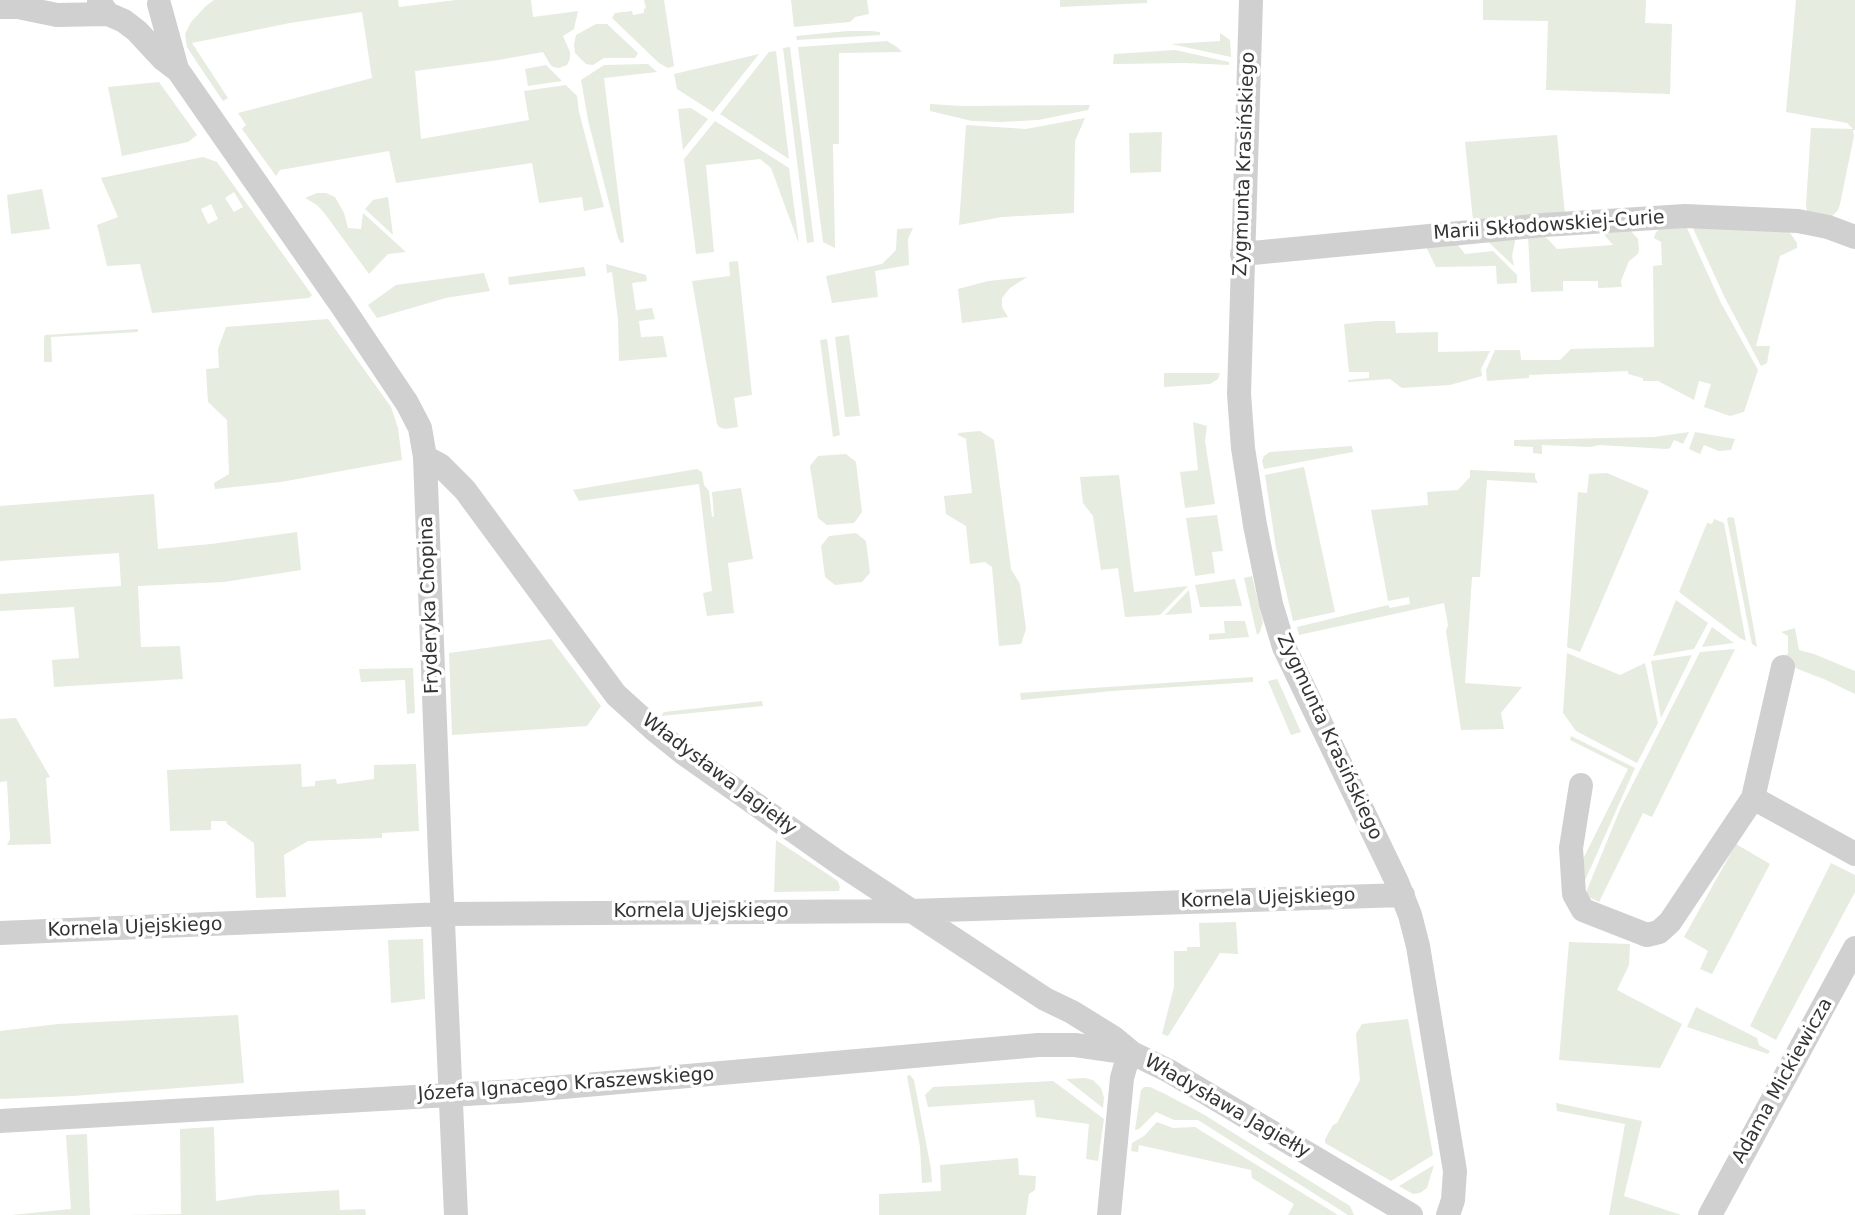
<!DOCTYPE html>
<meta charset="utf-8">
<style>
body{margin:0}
canvas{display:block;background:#fff}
</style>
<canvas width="1855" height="1215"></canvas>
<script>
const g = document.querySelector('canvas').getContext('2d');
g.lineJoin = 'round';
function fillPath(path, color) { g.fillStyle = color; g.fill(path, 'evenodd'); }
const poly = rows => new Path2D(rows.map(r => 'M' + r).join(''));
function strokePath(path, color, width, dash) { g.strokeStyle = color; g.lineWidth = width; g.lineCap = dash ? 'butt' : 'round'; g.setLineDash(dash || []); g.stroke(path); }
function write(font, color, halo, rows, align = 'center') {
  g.font = font + ' "DejaVu Sans",sans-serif'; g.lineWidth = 7; g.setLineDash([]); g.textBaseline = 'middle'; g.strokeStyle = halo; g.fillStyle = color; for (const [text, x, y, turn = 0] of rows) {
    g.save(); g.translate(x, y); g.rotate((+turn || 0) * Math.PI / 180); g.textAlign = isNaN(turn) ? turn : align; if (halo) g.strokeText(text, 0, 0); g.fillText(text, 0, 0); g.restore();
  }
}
fillPath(poly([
 [214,0,398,0,399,7,456,0,531,0,533,17,578,11,574,29,563,36,570,52,570,59,567,65,559,68,553,67,550,64,543,52,499,60,415,71,421,139,529,120,524,91,566,85,577,96,579,112,604,207,584,211,582,197,539,203,532,163,396,183,389,151,280,170,276,176,242,129,246,125,238,113,372,78,362,12,290,23,192,43,228,98,223,101,198,64,187,47,185,34,191,22,206,6],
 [644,0,664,0,674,66,668,68,659,63,612,18,615,13,632,11,633,15,644,13,644,9,646,8],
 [791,0,867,0,869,14,855,17,850,22,794,27],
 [1060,0,1147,0,1147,3,1060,7],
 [1483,0,1646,0,1645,23,1672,24,1670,94,1546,90,1548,21,1483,20],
 [1796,0,1855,0,1855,130,1853,130,1854,136,1840,204,1838,210,1832,216,1807,212,1806,205,1811,128,1853,129,1847,123,1786,112],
 [596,24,607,24,638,53,635,58,604,58,593,65,586,64,575,53,574,45,576,35],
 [847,31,871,31,880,32,880,35,797,40,796,36],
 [1220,33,1230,40,1231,57,1171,44,1220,41],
 [887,41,897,47,902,52,839,53,839,144,833,144,835,248,823,242,798,47],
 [790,47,814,242,807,243,783,48],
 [1175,50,1229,62,1229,65,1185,63,1113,64,1114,54],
 [776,51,789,159,720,114,769,52],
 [759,54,713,112,677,89,674,74],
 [648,64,657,72,604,78,624,242,621,243,618,238,588,120,581,80,604,65],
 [546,65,562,81,528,86,525,69],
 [159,82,197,135,188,142,122,156,108,87],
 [930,104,961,106,1090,105,1088,110,1038,120,1001,122,972,121,930,111],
 [691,108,708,119,683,150,678,109],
 [1085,118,1075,141,1074,213,1002,217,959,225,966,125,1026,129],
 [715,121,789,168,799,244,771,168,760,159,706,165,714,252,696,254,684,159],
 [1162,132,1161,172,1130,173,1129,133],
 [1557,135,1565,214,1473,220,1465,142],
 [203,157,217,162,312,295,309,298,152,313,140,264,107,266,97,225,118,217,101,178],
 [234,192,243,207,234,212,225,198],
 [211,204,218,219,208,224,201,209],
 [42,189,50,229,11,234,7,195],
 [317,193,326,193,335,197,344,213,348,228,361,229,363,213,406,252,388,254,369,274,325,214,317,205,305,198],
 [388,197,393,235,365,209,373,200],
 [1665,226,1686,226,1721,303,1758,370,1744,412,1730,416,1704,407,1711,384,1699,381,1694,400,1658,381,1643,381,1643,378,1628,374,1628,371,1529,375,1529,378,1487,381,1486,370,1495,350,1520,350,1521,360,1560,360,1571,349,1654,347,1653,266,1662,265,1661,242,1654,238,1656,232],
 [1692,226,1788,230,1797,243,1797,248,1780,256,1756,346,1770,346,1767,363,1761,366,1725,298],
 [913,228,908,239,909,265,875,271,878,297,832,303,826,276,882,264,896,250,897,229],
 [1600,230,1630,230,1638,239,1639,249,1638,254,1629,261,1621,281,1622,287,1598,288,1598,281,1563,281,1563,291,1531,292,1528,236,1543,234,1557,249,1613,245],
 [1515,235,1515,242,1512,256,1514,266,1484,238],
 [1457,244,1465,254,1493,251,1517,275,1517,283,1497,284,1496,266,1436,267,1426,247],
 [738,261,752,395,734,398,738,427,725,429,719,427,717,424,692,281,730,276,729,262],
 [606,264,646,275,647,281,632,283,636,310,652,308,655,319,639,321,641,337,663,336,667,357,619,361,618,320,612,272,607,273],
 [584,267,586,276,509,285,508,277],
 [484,273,490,291,446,298,377,318,368,305,396,285],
 [1027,277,1010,288,1002,298,1002,307,1008,317,962,323,958,289,988,281],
 [328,319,391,407,398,428,402,460,281,482,215,489,214,483,229,474,227,420,208,402,206,369,219,368,218,349,226,327],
 [1377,321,1395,321,1396,333,1438,332,1438,352,1490,351,1481,369,1482,376,1450,385,1402,388,1390,379,1348,382,1348,380,1369,378,1369,372,1349,372,1344,324],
 [138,329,138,332,51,337,52,362,44,362,44,338,45,335],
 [849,335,860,416,845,417,835,337],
 [827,339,840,435,833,437,820,340],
 [1164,373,1220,373,1218,379,1210,384,1164,387],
 [1193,422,1207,426,1205,441,1215,504,1185,508,1180,472,1198,470],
 [980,431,994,440,1011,569,1020,584,1026,629,1021,644,999,646,992,567,985,562,970,564,966,526,946,514,944,496,972,493,966,439,958,435,958,433],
 [1689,432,1683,444,1674,440,1670,448,1667,449,1599,445,1591,447,1542,445,1542,454,1533,453,1533,447,1514,446,1514,440,1654,437],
 [1695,432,1735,439,1731,450,1719,451,1704,445,1700,454,1689,449],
 [1352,446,1353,452,1264,469,1262,461,1264,456,1270,452],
 [846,454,856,462,862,512,854,523,827,525,818,518,810,466,818,456],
 [1304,467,1335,612,1293,621,1276,548,1265,475],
 [697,469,702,472,704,485,709,491,712,517,714,516,712,492,741,488,753,559,728,563,734,613,707,616,703,593,712,591,699,484,579,501,573,490],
 [1470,470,1535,473,1535,478,1538,483,1487,480,1480,577,1472,577,1465,683,1522,687,1501,713,1504,729,1461,730,1446,631,1448,625,1444,603,1299,635,1297,627,1388,605,1390,608,1410,604,1409,597,1388,601,1371,510,1428,505,1427,492,1458,490,1470,477],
 [1607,473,1649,491,1580,652,1567,647,1578,492,1587,493,1589,474],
 [1119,475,1134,592,1188,586,1160,615,1125,617,1118,568,1101,570,1093,516,1083,503,1080,477],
 [154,494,158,549,211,544,297,532,301,570,224,582,138,586,141,647,180,646,183,679,54,687,52,660,79,658,74,607,0,611,0,594,121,586,119,553,0,561,0,506],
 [1217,515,1223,551,1212,552,1215,573,1195,576,1186,518],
 [1729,517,1734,518,1757,647,1752,644,1727,519],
 [1714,519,1724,523,1746,641,1740,638,1679,592,1707,523,1712,524],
 [856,533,866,541,870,573,862,582,835,585,825,577,821,546,829,536],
 [1252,576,1263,622,1260,632,1257,635,1244,578],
 [1235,579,1242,606,1200,607,1195,585],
 [1189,590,1192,613,1165,615],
 [1676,600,1708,623,1694,649,1653,656],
 [1224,621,1245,621,1249,637,1209,640,1209,634,1225,633],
 [1712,627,1734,643,1702,647],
 [1795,628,1799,650,1814,654,1855,671,1855,694,1826,680,1798,669,1782,661,1788,653,1788,636,1781,632],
 [551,639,601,706,587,726,452,735,449,653],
 [1735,649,1652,817,1643,813,1599,902,1585,895,1621,807,1700,652],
 [1567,653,1620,675,1645,663,1658,723,1637,763,1576,731,1563,713],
 [1692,655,1661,718,1651,661],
 [413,668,415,713,407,714,405,680,361,682,359,669],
 [1253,677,1253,682,1112,691,1021,700,1020,693],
 [1277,679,1280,685,1301,732,1291,735,1268,681],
 [762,701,763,706,661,716,664,712],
 [16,718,50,777,46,778,51,844,7,845,10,839,8,800,7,781,0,782,0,719],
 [1571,736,1635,768,1579,894,1578,869,1628,769,1570,740],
 [301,764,302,787,315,786,315,781,336,779,337,784,374,779,374,765,416,764,419,831,382,833,382,838,308,841,284,855,286,897,256,898,254,843,227,824,226,821,211,821,211,830,170,831,167,770],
 [776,840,838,881,840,887,839,891,774,892],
 [1736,844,1770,864,1712,974,1700,969,1708,951,1684,937],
 [1831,863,1855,875,1855,892,1776,1040,1750,1026],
 [1236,922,1238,954,1220,953,1168,1036,1162,1034,1174,987,1174,951,1187,951,1187,947,1200,947,1199,923],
 [423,939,425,999,391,1003,388,940],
 [1569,942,1630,944,1629,965,1617,990,1682,1024,1660,1068,1559,1060],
 [1696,1007,1757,1038,1759,1045,1770,1051,1768,1054,1687,1027],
 [238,1015,244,1083,73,1096,0,1099,0,1031,58,1024],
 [1408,1019,1433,1155,1391,1181,1325,1143,1325,1139,1333,1125,1337,1123,1360,1080,1356,1034,1362,1024],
 [910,1075,914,1080,931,1169,932,1182,922,1183,920,1147,907,1076],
 [1085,1078,1093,1080,1101,1088,1104,1098,1103,1108,1066,1079],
 [1053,1081,1104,1119,1098,1161,1086,1159,1089,1124,1036,1117,1034,1100,928,1107,925,1095,933,1087],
 [1144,1087,1150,1087,1163,1093,1203,1114,1350,1206,1354,1215,1348,1215,1198,1120,1174,1120,1156,1112,1139,1129,1135,1130,1141,1090],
 [1556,1103,1642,1121,1624,1196,1681,1215,1609,1215,1625,1124,1557,1111],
 [1157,1122,1173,1128,1195,1127,1338,1215,1288,1215,1294,1204,1252,1178,1251,1170,1139,1145,1138,1152,1131,1151,1132,1143,1144,1136],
 [214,1127,216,1201,257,1195,339,1190,340,1210,365,1209,366,1215,127,1215,181,1214,180,1129],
 [87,1134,90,1215,11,1215,71,1209,66,1135],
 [1018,1158,1019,1175,1036,1176,1035,1190,1029,1194,1026,1215,879,1215,879,1194,941,1191,940,1165],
 [1434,1165,1427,1188,1420,1193,1413,1194,1399,1186]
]), '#e6ecdf');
strokePath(poly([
 [1251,0,1239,394,1243,448,1255,525,1271,604,1284,647,1397,882,1410,915,1418,946,1455,1171,1453,1200,1448,1215],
 [99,2,108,14,124,21,137,31,163,59,176,69],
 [159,4,177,69,344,309,407,403,420,428,425,457,440,855,456,1215],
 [0,7,18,7,57,15,108,14],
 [1242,254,1544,225,1685,216,1798,221,1828,227,1855,237],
 [425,457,440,465,465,490,616,695,657,732,683,753,839,863,1045,999,1072,1012,1114,1038,1132,1053,1169,1071,1411,1215],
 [1581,785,1571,848,1574,894,1583,910,1647,935,1659,932,1670,922,1753,798,1855,854],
 [1753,798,1783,667],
 [0,933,443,914,912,911,1403,895],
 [0,1121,518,1091,1038,1045,1075,1045,1131,1053],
 [1109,1215,1122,1078,1126,1064,1132,1053],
 [1710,1215,1855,948]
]), '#d0d0d0', 24);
write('19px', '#333', '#fff', [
 ["Zygmunta Krasińskiego",1245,164,-88],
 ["Marii Skłodowskiej-Curie",1549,226,-4],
 ["Fryderyka Chopina",430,605,-92],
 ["Zygmunta Krasińskiego",1329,737,65],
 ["Władysława Jagiełły",719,775,37],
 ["Kornela Ujejskiego",1268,899,-2],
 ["Kornela Ujejskiego",701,912],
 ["Kornela Ujejskiego",135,928,-2],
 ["Adama Mickiewicza",1783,1081,-61],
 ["Józefa Ignacego Kraszewskiego",566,1085,-4],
 ["Władysława Jagiełły",1227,1107,30]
]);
</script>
